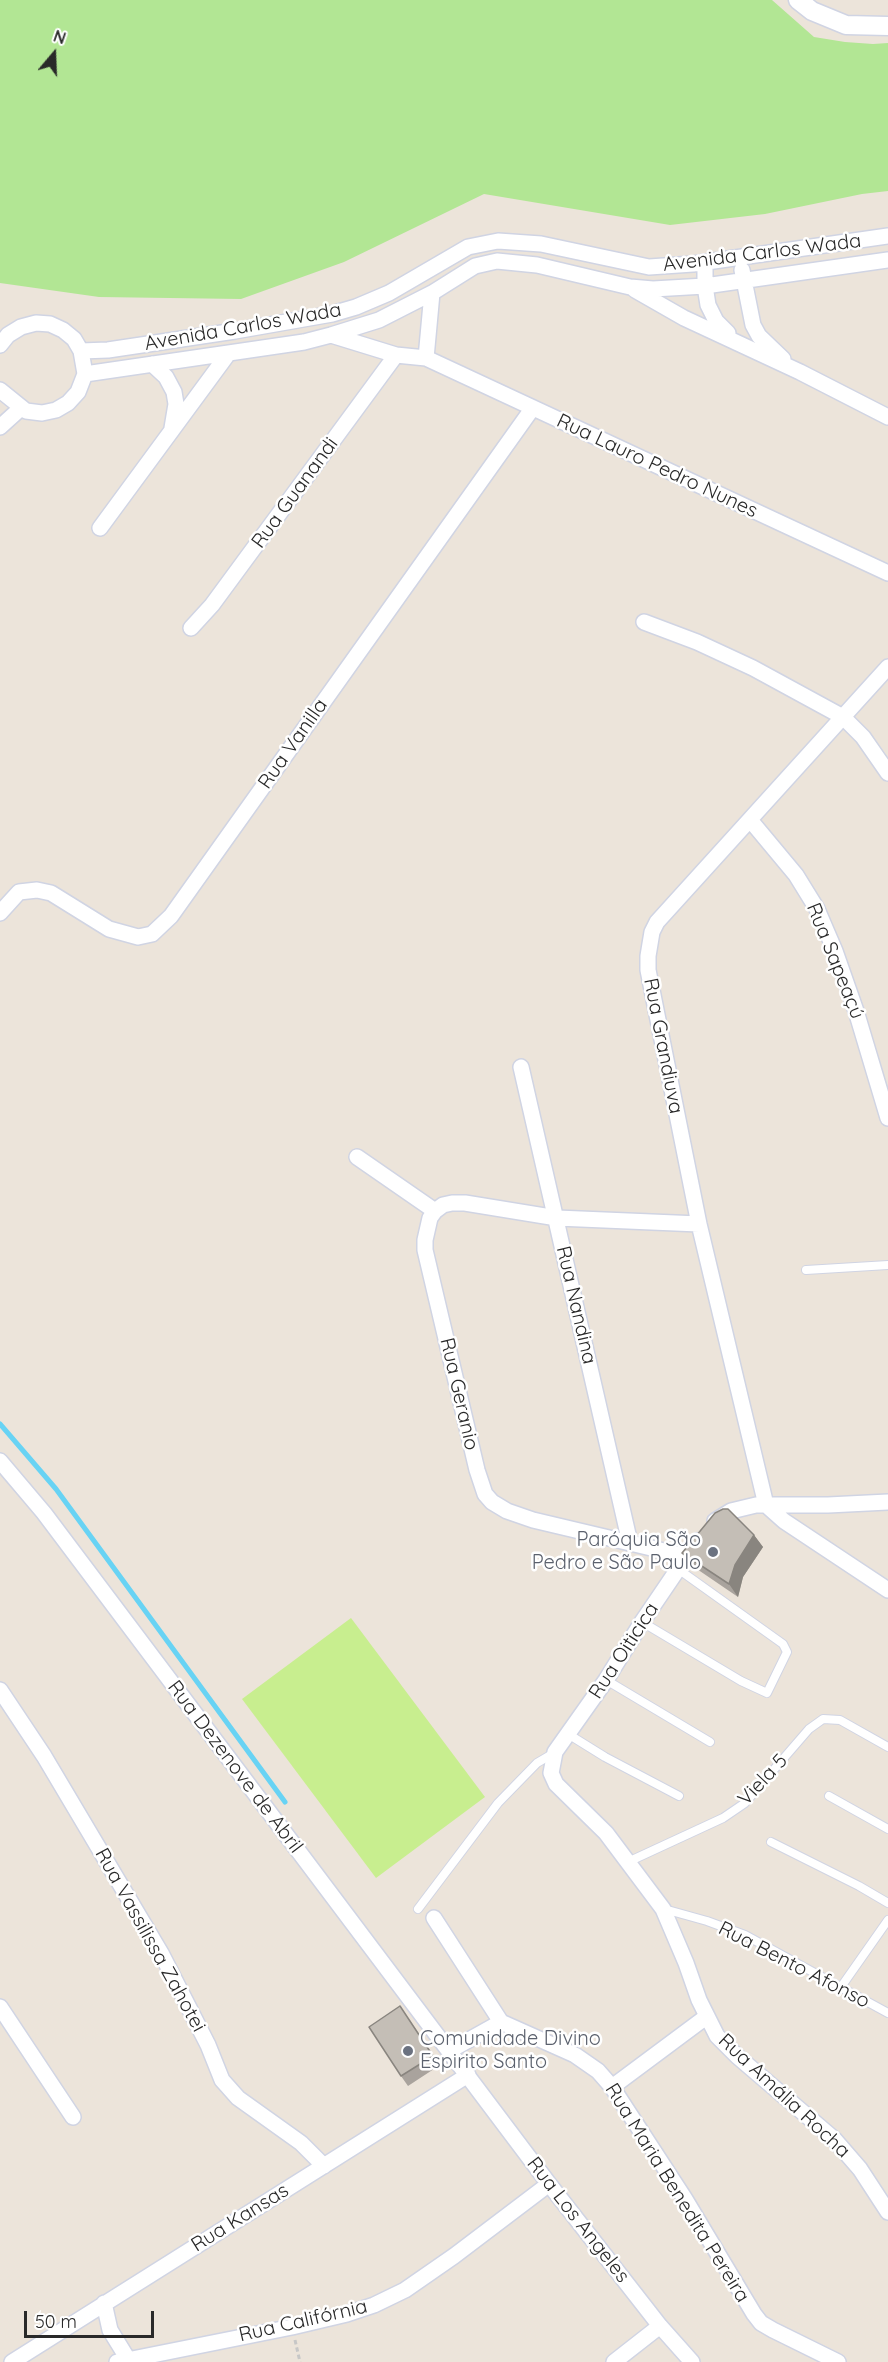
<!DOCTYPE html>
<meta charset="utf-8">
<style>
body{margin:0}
#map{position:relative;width:888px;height:2362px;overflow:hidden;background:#ece4da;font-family:Quicksand,sans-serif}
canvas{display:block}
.north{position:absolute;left:24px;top:24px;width:60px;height:60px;-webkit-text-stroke:4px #fff;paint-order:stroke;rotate:19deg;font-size:16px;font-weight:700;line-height:24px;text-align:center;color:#292929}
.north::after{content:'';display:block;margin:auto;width:21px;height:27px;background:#292929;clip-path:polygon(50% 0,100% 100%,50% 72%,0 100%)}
.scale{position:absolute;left:24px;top:2311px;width:130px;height:27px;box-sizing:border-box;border:3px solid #292929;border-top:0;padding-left:8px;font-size:18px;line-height:21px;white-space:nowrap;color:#292929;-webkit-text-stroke:4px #fff;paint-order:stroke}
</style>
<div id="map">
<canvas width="888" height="2362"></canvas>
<div class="north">N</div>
<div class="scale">50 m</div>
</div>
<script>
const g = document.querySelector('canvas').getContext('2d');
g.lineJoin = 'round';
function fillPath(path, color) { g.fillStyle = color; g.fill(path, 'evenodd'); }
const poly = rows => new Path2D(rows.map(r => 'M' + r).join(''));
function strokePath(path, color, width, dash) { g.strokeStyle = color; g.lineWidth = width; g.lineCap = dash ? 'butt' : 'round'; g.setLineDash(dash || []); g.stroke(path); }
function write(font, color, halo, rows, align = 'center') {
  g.font = font + ' Quicksand,sans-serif'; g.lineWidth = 5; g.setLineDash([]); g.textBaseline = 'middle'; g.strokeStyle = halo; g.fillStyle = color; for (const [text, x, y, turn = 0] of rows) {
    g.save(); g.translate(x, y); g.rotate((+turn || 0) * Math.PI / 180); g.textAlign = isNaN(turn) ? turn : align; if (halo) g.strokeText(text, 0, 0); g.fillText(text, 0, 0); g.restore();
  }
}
fillPath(poly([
 [0,0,772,0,814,37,845,42,873,44,888,43,888,191,862,194,765,214,670,225,484,194,344,262,241,299,99,297,0,283]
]), '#b2e694');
fillPath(poly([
 [351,1618,485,1797,376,1878,242,1699]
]), '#c8ee8f');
strokePath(poly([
 [0,1424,56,1489,285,1802]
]), '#68d3f4', 5);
const service = poly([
 [806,1270,888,1265],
 [642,1622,741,1681,767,1693,787,1652,783,1644,678,1569],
 [606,1680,710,1742],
 [568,1734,605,1757,679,1796],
 [829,1796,888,1829],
 [771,1842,859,1886,888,1903],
 [630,1861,723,1818,745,1803,809,1729,823,1719,840,1720,888,1747],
 [418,1909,498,1803,537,1763,554,1753],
 [664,1909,707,1921,745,1935,888,2013],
 [841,1987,888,1920]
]);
const minor = poly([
 [705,262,705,286,708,305,716,321,728,333],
 [742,270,753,325,759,336,783,359],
 [635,290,684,318,800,372,888,417],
 [331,335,396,355,426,358,888,573],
 [0,345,8,335,21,327,36,323,50,324,63,330,74,339,81,351,85,374,78,392,68,403,56,410,42,413,26,411,0,390],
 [81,351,108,350,235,331,332,314,356,307,389,293,468,247,498,241,541,244,649,267,693,264,888,236],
 [426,358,432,293],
 [152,364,166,377,174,392,176,404,172,428],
 [85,374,304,342,331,335,379,320,432,293,475,266,497,261,537,265,630,287,653,289,705,286,888,260],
 [0,427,21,408],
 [100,528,228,354],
 [644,622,697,642,753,668,843,717,863,737,888,773],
 [191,628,212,605,396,355],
 [888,667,657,922,652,932,648,956,648,970,699,1224,766,1505,784,1521,888,1590],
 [751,821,796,875,817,909,835,951,856,1011,888,1118],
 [0,913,19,892,37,890,51,893,109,929,138,937,152,934,171,916,532,409],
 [521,1067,630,1543],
 [357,1157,435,1211],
 [0,1461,44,1513,549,2184,660,2326,692,2362],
 [715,1521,731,1511,756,1505,828,1505,888,1502],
 [697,1541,642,1622,606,1680,555,1752,551,1773,556,1784,606,1833,663,1909,686,1963,699,2000,717,2036,737,2056,834,2139,860,2169,888,2212],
 [685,1556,533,1520,507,1511,492,1502,485,1494,477,1470,425,1250,425,1240,430,1218,435,1211,443,1205,452,1203,465,1203,557,1218,699,1224],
 [0,1690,44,1756,161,1953,208,2045,222,2080,238,2098,301,2143,324,2166],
 [434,1918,501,2022],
 [0,2007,73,2117],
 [449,2051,501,2022,575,2055,598,2071,612,2087,685,2199,754,2314,761,2323,773,2330,838,2362],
 [612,2087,706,2017],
 [104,2303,110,2330,129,2361],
 [12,2362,468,2075],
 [117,2362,292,2327,347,2314,374,2305,405,2290,454,2256,549,2184],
 [614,2362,660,2326]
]);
const tertiary = poly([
 [798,0,812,11,846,25,888,26]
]);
strokePath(service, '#d0d4e3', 10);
strokePath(minor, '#d0d4e3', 18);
strokePath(tertiary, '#d0d4e3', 21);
strokePath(poly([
 [295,2340,300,2362]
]), '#c7c7c7', 3, [4.5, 3]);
strokePath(service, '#fff', 8);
strokePath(minor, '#fff', 15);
strokePath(tertiary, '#fff', 18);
fillPath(poly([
 [754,1535,763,1547,743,1577,738,1597,691,1565,682,1553],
 [400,2006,440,2065,408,2086,401,2076]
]), '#a9a39d');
fillPath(poly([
 [754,1535,763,1547,743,1577,738,1597,729,1584,735,1565]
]), '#89857f');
const building = poly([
 [723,1509,728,1509,754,1535,735,1565,729,1584,682,1553,715,1513,723,1509],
 [400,2006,433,2056,401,2076,369,2027,400,2006]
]);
fillPath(building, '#c4beb6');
strokePath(building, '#89857f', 1.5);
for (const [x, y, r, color] of [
 [713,1552,6,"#6b7280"],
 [408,2051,6,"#6b7280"]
]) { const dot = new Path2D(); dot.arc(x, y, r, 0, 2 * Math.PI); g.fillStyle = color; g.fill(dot); strokePath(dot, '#fff', 2); }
write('20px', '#292929', '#fff', [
 ["Avenida Carlos Wada",762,253,-7],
 ["Avenida Carlos Wada",243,327,-10],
 ["Rua Lauro Pedro Nunes",657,466,25],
 ["Rua Guanandi",295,493,-54],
 ["Rua Vanilla",293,744,-55],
 ["Rua Sapeaçú",835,961,68],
 ["Rua Grandiuva",663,1046,79],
 ["Rua Nandina",576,1305,77],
 ["Rua Geranio",459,1394,77],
 ["Rua Oiticica",624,1651,-57],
 ["Rua Dezenove de Abril",235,1767,53],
 ["Viela 5",763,1780,-47],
 ["Rua Vassilissa Zahotei",150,1940,61],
 ["Rua Bento Afonso",794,1965,27],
 ["Rua Amália Rocha",784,2096,43],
 ["Rua Maria Benedita Pereira",677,2193,58],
 ["Rua Kansas",240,2218,-32],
 ["Rua Los Angeles",578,2220,52],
 ["Rua Califórnia",303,2321,-13]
]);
write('20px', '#5b616d', '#fff', [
 ["Paróquia São",701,1540],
 ["Pedro e São Paulo",701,1563],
 ["Comunidade Divino",420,2039,"left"],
 ["Espirito Santo",420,2062,"left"]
], 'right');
</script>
